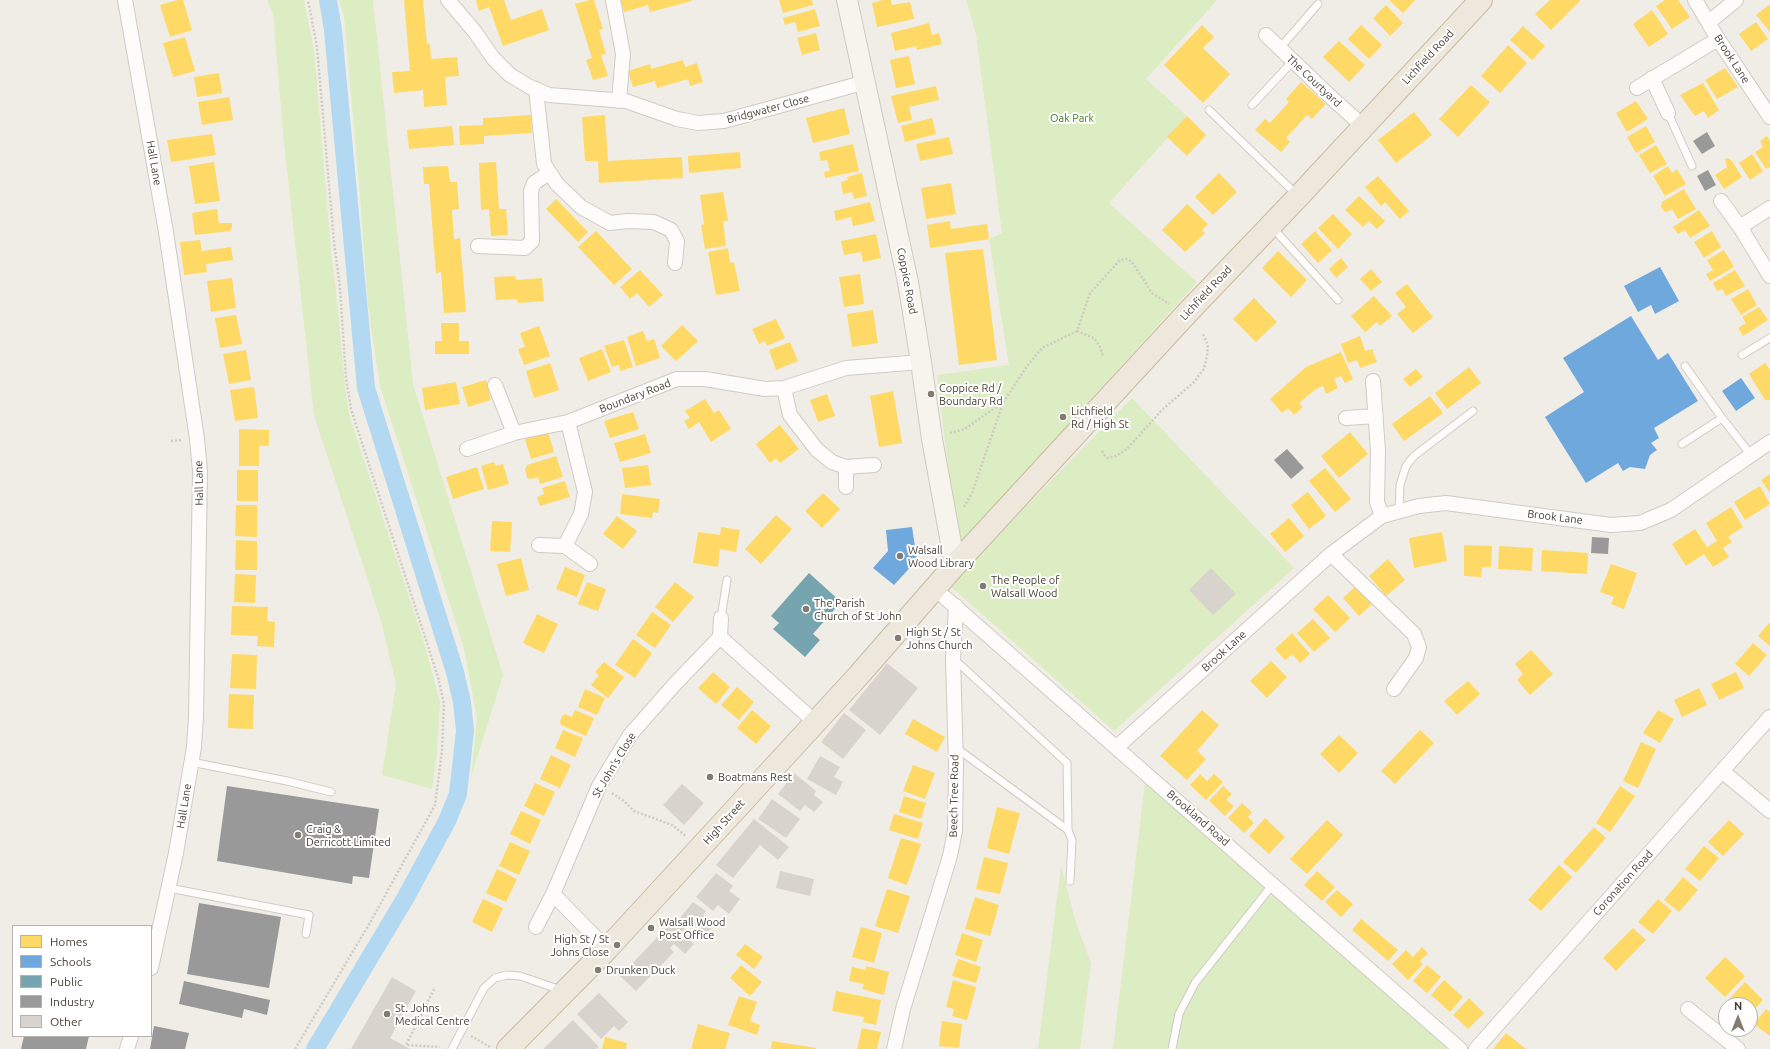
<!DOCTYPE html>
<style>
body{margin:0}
#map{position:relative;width:1770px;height:1049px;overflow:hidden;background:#f0ede6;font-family:Ubuntu,sans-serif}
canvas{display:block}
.legend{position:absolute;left:12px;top:925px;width:140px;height:112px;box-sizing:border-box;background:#fff;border:1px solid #b5b2ad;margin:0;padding:5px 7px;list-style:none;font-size:12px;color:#463e33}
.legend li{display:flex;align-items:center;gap:8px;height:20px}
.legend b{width:20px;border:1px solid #b5b2ad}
.north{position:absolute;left:1718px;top:997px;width:40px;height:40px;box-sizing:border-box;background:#fff;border:1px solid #b5b2ad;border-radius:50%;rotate:0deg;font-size:11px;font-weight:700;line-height:16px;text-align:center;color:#463e33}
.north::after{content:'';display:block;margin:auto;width:14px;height:18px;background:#827b72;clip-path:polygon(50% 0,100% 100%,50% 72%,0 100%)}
</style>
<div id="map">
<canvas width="1770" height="1049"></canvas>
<ul class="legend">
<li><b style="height:11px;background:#ffd966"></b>Homes</li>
<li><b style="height:11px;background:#6fa8dc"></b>Schools</li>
<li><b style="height:11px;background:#76a5af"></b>Public</li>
<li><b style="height:11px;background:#999"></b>Industry</li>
<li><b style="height:11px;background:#d8d4cd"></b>Other</li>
</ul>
<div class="north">N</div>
</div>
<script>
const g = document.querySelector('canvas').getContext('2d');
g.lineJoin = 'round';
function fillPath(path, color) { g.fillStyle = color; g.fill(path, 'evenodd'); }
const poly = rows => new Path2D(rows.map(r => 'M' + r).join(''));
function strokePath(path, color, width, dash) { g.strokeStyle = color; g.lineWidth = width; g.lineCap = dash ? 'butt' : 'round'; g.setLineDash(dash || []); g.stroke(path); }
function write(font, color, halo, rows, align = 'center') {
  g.font = font + ' Ubuntu,sans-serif'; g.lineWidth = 4; g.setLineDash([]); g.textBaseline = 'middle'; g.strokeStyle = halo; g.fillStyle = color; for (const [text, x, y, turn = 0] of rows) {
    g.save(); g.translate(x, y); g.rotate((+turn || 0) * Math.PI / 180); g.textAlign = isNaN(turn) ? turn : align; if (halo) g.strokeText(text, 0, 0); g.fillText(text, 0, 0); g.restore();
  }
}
fillPath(poly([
 [267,0,304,0,308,20,314,49,331,251,336,291,346,395,349,414,426,649,440,703,437,752,432,789,382,775,396,684,381,621,314,415,284,142,273,14],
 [339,0,373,0,413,384,503,675,471,777,477,719,464,648,380,386,368,306,360,196,344,16],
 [966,0,1217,0,1146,79,1187,116,1109,203,1197,282,958,548,937,375,1009,365,989,239,1002,233,976,34],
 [1132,398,1294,568,1114,731,949,585],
 [1145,783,1448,1049,1113,1049],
 [1061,866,1076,923,1091,963,1080,1049,1038,1049]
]), '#dcecc3');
fillPath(poly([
 [178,0,183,0,192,30,170,37,160,5],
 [404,0,423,0,427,44,430,44,431,59,457,57,459,76,445,77,447,105,424,107,423,90,394,93,392,72,410,71],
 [476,0,504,0,511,20,542,9,549,30,503,46,489,7,479,11],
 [590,0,594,0,603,29,599,30,606,54,601,55,608,76,593,80,586,60,592,58,575,4],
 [621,0,692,0,692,1,650,12,648,5,624,12],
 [779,0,812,0,813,5,783,13],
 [883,0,891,0,892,5,910,2,914,19,877,27,872,3],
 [1389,0,1415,0,1403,13],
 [1550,0,1579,0,1580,1,1551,30,1535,14],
 [1665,0,1678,0,1690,17,1672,29,1656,6],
 [1770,4,1770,32,1756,15],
 [1386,5,1403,23,1390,36,1373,18],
 [815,9,820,26,798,32,795,22,785,25,783,18],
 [1652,10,1668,34,1649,47,1633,24],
 [1756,22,1768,39,1751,51,1739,34],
 [929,23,932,35,939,33,942,44,917,50,916,46,895,51,891,33],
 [1202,25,1214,37,1203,48,1230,74,1203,103,1164,65],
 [1361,25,1382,45,1369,59,1348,39],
 [1523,26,1545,46,1532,60,1510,40],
 [816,33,820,50,802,55,797,38],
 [185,37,195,71,173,77,163,43],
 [1339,41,1365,65,1349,82,1323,57],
 [1508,45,1527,63,1500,93,1481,76],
 [909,56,915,84,896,88,890,60],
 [683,60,685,67,697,63,703,82,690,86,688,79,657,88,655,81,633,87,628,71,650,64,651,69],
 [1725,68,1738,87,1717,99,1705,80],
 [219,73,222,93,197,97,194,77],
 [1301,82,1326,104,1312,119,1307,115,1286,138,1290,142,1281,152,1255,130,1265,119,1270,123,1289,102,1286,99],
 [1703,83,1719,110,1708,118,1704,111,1695,116,1680,95],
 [1471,85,1490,102,1458,137,1439,119],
 [936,86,939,100,909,107,912,120,898,123,891,96],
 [229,97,233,120,202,125,198,102],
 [1636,101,1648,119,1627,132,1616,113],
 [844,108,850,134,813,143,806,118],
 [1414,112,1432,135,1396,163,1378,140],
 [531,115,532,133,484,136,484,144,460,145,459,126,483,125,483,118],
 [605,115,608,161,682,157,683,178,599,183,598,161,585,161,582,117],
 [1187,116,1206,135,1187,156,1167,137],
 [932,118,936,134,905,142,901,126],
 [452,126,454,145,409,149,407,130],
 [1646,126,1655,142,1636,153,1627,137],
 [212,134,216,155,171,162,167,140],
 [1767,136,1770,141,1770,167,1766,169,1755,152,1763,147,1760,141],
 [949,137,953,154,920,161,916,144],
 [853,144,859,171,825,178,824,172,830,171,827,160,821,161,819,152],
 [1656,145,1667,164,1650,173,1639,155],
 [740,152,741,168,689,173,688,156],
 [1752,154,1763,171,1750,180,1739,163],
 [1728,158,1732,161,1742,177,1724,189,1715,175,1727,167,1725,159],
 [214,162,220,201,195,204,189,166],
 [496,162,499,209,506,209,508,235,491,236,489,209,481,210,479,163],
 [448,166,450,182,457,182,459,209,452,210,454,239,460,238,466,312,444,313,441,272,436,273,429,184,424,184,423,167],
 [1668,166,1672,173,1677,169,1686,184,1665,196,1653,176],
 [862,173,867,196,854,199,852,192,843,194,841,182,848,180,847,177],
 [1219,173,1237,192,1213,215,1195,197],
 [1378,176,1409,211,1400,219,1385,202,1381,206,1365,187],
 [951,183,956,214,926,219,921,188],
 [1684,189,1696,209,1678,219,1672,209,1667,212,1664,211,1661,207,1662,202],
 [723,192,728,221,723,221,726,246,705,249,701,225,704,224,700,195],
 [1359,196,1385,221,1377,229,1369,221,1363,227,1345,210],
 [556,199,588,232,578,242,546,209],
 [870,202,875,221,853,226,851,217,836,221,834,211],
 [1187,204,1208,224,1202,230,1205,233,1185,252,1162,230],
 [217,209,219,223,232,223,232,227,230,231,195,235,192,213],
 [1699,210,1710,226,1690,238,1685,230,1678,234,1673,227],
 [1333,214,1352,234,1338,249,1318,228],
 [950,221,951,229,987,224,989,239,930,248,927,225],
 [596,231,632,269,614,285,578,247],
 [1315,231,1332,250,1318,263,1301,244],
 [1712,231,1721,247,1704,258,1694,242],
 [876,234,881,258,863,262,861,252,844,255,841,241],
 [200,240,202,251,231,247,233,260,206,264,207,272,184,275,180,242],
 [728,248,730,263,734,262,740,291,716,295,708,252],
 [983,249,997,360,959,365,945,253],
 [1724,250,1734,267,1710,281,1706,274,1713,270,1707,260],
 [1278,251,1307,280,1291,297,1262,268],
 [1341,258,1348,267,1336,278,1329,269],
 [1371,269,1382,282,1371,291,1360,279],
 [640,270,663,295,649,307,637,293,630,299,620,287],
 [1735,270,1745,286,1726,296,1722,289,1717,291,1713,283],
 [860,274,864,304,844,307,839,277],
 [515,276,516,280,542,278,544,301,518,303,517,299,496,300,494,277],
 [232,278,236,308,211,312,207,281],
 [1407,284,1433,317,1413,333,1397,314,1406,307,1395,293],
 [1748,289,1757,305,1741,315,1731,299],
 [1374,296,1392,316,1380,326,1377,322,1365,332,1351,316],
 [1254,298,1277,322,1256,342,1233,319],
 [1759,307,1768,320,1743,336,1738,328,1746,323,1742,317],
 [873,310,878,343,852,347,847,314],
 [236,315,242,344,220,348,215,318],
 [776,319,785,338,767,346,765,341,759,344,752,329],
 [441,323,459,323,459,341,469,341,469,354,435,354,435,341,442,341],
 [682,325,698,341,676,361,661,346],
 [539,326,550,356,524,365,518,349,525,347,520,333],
 [643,331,647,341,654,339,660,358,636,366,627,337],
 [1360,336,1365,351,1372,349,1377,362,1360,368,1357,360,1348,363,1341,344],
 [624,340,633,367,620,371,619,365,612,367,604,346],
 [790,342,798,361,776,370,769,350],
 [602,349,611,372,588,381,579,358],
 [246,350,251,380,229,384,223,354],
 [1341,352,1353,379,1345,383,1341,376,1334,379,1338,388,1326,394,1323,386,1316,389,1299,403,1303,407,1294,415,1288,408,1282,413,1270,399,1306,367],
 [550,363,559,390,534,398,526,371],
 [1765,363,1770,370,1770,400,1765,400,1749,374],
 [1469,367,1481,383,1447,409,1435,393],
 [1416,369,1423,377,1410,387,1403,379],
 [486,380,491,400,468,407,462,387],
 [456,382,460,404,425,410,422,388],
 [254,387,258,418,235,421,230,390],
 [893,391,902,443,879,447,870,396],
 [827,394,835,416,818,422,810,400],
 [1430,396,1443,413,1404,441,1392,424],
 [705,399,714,413,719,410,731,429,711,442,699,422,689,429,684,421,690,418,685,411],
 [633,412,639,429,610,438,604,421],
 [780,425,799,449,780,463,776,458,770,463,756,444],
 [239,429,269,430,269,446,259,446,259,466,239,466],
 [548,432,554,452,531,459,525,439],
 [1350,432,1368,454,1339,478,1321,456],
 [645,434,651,453,620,462,614,443],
 [556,456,563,477,540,484,538,477,532,479,527,478,525,469,527,465],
 [494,462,496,466,503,464,509,484,488,490,481,466],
 [648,465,651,485,625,488,622,468],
 [477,467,484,489,453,499,446,477],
 [1325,468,1351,499,1335,512,1309,481],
 [237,470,258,470,258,501,237,501],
 [1770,474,1770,493,1761,480],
 [565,481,570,497,540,506,537,497,544,494,542,488],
 [1760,486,1770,504,1745,520,1734,502],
 [1308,492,1326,516,1309,529,1291,505],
 [823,493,840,509,822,528,805,511],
 [622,494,660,499,658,513,653,512,652,518,620,514],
 [236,505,257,505,257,537,235,536],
 [1731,507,1743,527,1728,537,1732,542,1723,548,1729,557,1713,567,1704,554,1686,566,1672,544,1695,529,1707,547,1717,541,1706,523],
 [776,515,792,529,761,564,745,549],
 [617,516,637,531,623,549,603,534],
 [1289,518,1304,536,1285,552,1270,534],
 [492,521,512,522,510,552,490,551],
 [721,527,740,530,736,552,720,549,718,567,693,563,698,532,720,535],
 [1442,532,1447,561,1414,568,1409,538],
 [236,540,257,541,257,570,235,570],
 [1464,545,1492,546,1491,567,1482,567,1481,577,1464,576],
 [1499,546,1533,548,1532,571,1498,569],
 [1542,550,1588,553,1587,574,1541,571],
 [521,558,529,590,506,596,497,564],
 [1388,559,1405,580,1386,596,1369,576],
 [1611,564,1637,573,1624,609,1611,604,1614,597,1600,592],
 [565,567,585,575,577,597,556,589],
 [235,574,256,575,255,603,234,602],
 [587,582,606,589,598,611,578,604],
 [675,582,694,597,673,622,655,607],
 [1356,586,1373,603,1359,616,1343,598],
 [1328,595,1350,618,1335,632,1313,609],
 [232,606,268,607,267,621,275,622,274,647,257,646,258,636,231,635],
 [652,612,671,625,655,648,636,635],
 [537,614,558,624,544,653,523,643],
 [1313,619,1330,638,1314,652,1297,633],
 [1770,622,1770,646,1758,636],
 [1292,633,1310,654,1300,663,1292,654,1285,660,1275,649],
 [633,639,652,653,635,678,615,665],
 [1753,643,1767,655,1749,676,1735,664],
 [1531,650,1553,674,1530,695,1517,680,1523,674,1515,664],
 [232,654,257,655,256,689,230,688],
 [1271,661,1287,677,1267,698,1250,681],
 [604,662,624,677,608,698,591,685,599,675,595,672],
 [713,672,730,687,716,704,698,688],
 [1736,672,1744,688,1719,700,1711,684],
 [1468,681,1480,694,1457,715,1444,701],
 [737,687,754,702,739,720,721,705],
 [1699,688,1707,705,1682,717,1674,700],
 [585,689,605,698,597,715,578,707],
 [229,694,254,695,253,729,228,728],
 [575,710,594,718,586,736,561,725,560,721,562,716,565,714,572,717],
 [752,710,771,726,756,744,737,728],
 [1202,710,1219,725,1197,751,1206,759,1187,780,1160,756],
 [1658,710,1674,719,1660,743,1643,733],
 [913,719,945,737,937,752,905,734],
 [563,730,583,738,575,757,555,748],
 [1420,730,1434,743,1395,784,1381,771],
 [1339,735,1358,753,1339,773,1320,754],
 [1641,742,1656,749,1638,788,1623,781],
 [551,755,571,765,560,788,540,779],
 [913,765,935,773,925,799,903,791],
 [1200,774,1207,781,1214,774,1223,782,1206,800,1190,785],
 [535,783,555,792,544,816,524,806],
 [1223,786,1232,794,1226,800,1234,806,1225,816,1209,801],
 [1620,786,1635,796,1610,832,1596,823],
 [904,796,926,803,921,819,899,812],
 [1242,803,1252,812,1248,817,1254,823,1244,833,1228,818],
 [997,807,1020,813,1009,854,987,848],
 [521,811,541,820,530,844,510,834],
 [894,814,923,823,918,839,889,830],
 [1265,818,1285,837,1269,854,1249,836],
 [1327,820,1343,835,1307,874,1290,859],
 [1729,820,1744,834,1723,856,1708,842],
 [1594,827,1606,838,1576,873,1563,862],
 [901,838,921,844,907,885,888,878],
 [510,842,530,851,519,875,499,866],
 [1704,846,1719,858,1700,881,1685,869],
 [984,857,1008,863,1000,894,976,889],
 [1559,865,1572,877,1541,911,1528,900],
 [497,869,517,879,506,902,486,893],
 [1317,871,1335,887,1322,901,1304,885],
 [1683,877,1698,890,1679,912,1664,900],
 [887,889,910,896,898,933,875,926],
 [1337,890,1353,904,1341,917,1325,902],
 [975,897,999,905,990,936,965,929],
 [483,899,503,908,492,932,472,922],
 [1658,899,1672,911,1653,934,1638,922],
 [1361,919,1398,950,1388,961,1352,930],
 [861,927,882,933,874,963,852,957],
 [1633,928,1646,940,1616,971,1603,958],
 [962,933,983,940,976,962,955,955],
 [745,944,763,957,754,969,736,955],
 [1422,947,1428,953,1420,961,1423,964,1408,980,1392,964,1406,950,1413,957],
 [1725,957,1745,976,1725,997,1705,978],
 [958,959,981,967,976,983,952,976],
 [741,965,762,982,750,996,730,978],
 [1427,965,1441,977,1427,993,1413,981],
 [866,966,889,972,884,995,862,989,864,984,849,981,852,967,866,970],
 [953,980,976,987,967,1020,952,1016,954,1009,946,1007],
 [1444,980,1463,997,1450,1012,1431,995],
 [1745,982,1763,1000,1750,1014,1750,1005,1737,1005,1730,998],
 [836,991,881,1000,876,1025,863,1022,864,1017,832,1011],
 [739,996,757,1002,750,1021,760,1025,757,1035,728,1025],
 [1469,998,1484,1013,1468,1029,1453,1015],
 [1766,1009,1770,1012,1770,1036,1754,1024],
 [942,1021,962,1024,959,1048,939,1046],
 [698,1024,730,1033,725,1049,691,1049],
 [862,1028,881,1032,877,1049,857,1049],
 [1506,1033,1526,1049,1493,1049],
 [605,1037,627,1043,626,1049,602,1049],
 [772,1041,816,1048,816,1049,771,1049]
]), '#ffd966');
fillPath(poly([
 [1660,267,1679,301,1655,314,1651,305,1638,312,1624,286],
 [1631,316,1658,360,1668,353,1698,401,1654,428,1659,438,1651,443,1657,450,1650,455,1645,469,1630,467,1623,471,1618,463,1586,483,1545,417,1584,392,1563,358],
 [1741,378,1755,398,1736,411,1722,391],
 [912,527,917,560,894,585,873,568,888,551,886,530]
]), '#6fa8dc');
fillPath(poly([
 [809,573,841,602,813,634,820,640,805,657,773,629,779,623,771,616]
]), '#76a5af');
fillPath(poly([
 [1707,132,1715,146,1702,154,1693,141],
 [1708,170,1716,185,1705,191,1697,176],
 [1287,449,1304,468,1291,479,1274,460],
 [1592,537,1609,538,1608,554,1591,553],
 [227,786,379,809,369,878,353,876,352,884,217,861],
 [199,903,281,917,269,988,187,974],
 [184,981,270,1000,267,1015,244,1009,242,1018,179,1004],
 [154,1026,189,1033,185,1049,150,1049],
 [24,1036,89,1036,86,1049,21,1049]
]), '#999');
strokePath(poly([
 [315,1049,406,897,447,821,458,794,465,731,462,702,455,672,366,388,333,30,328,0]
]), '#b2d8f2', 18);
fillPath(poly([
 [1211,568,1236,594,1213,615,1189,590],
 [887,663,918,688,880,735,849,710],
 [844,713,866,730,843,759,821,742],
 [820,756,840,767,834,777,843,782,836,795,807,779],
 [794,773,816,791,814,795,823,802,814,812,805,805,800,811,778,794],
 [682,784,704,803,684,825,663,805],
 [772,799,800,819,786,838,758,819],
 [754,819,789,847,778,860,760,845,733,878,716,865],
 [780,871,814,879,810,896,776,888],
 [716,873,733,886,729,891,740,899,729,914,718,905,713,911,696,897],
 [693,902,706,911,703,915,714,924,706,935,694,925,691,929,679,919],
 [674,920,686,930,683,934,694,944,685,954,674,944,670,948,674,952,636,991,620,976],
 [392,977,416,991,390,1038,410,1049,351,1049],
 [599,993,628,1022,619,1031,614,1026,601,1039,577,1014],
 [573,1020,599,1047,596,1049,543,1049]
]), '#d8d4cd');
const service = poly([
 [1280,48,1318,4],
 [1252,105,1293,61],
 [1209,110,1297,195],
 [1668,113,1692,166],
 [1272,227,1338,300],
 [1742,355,1770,338],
 [1685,366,1722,418],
 [1682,444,1722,418,1751,455],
 [1399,511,1400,485,1406,466,1414,456,1473,411],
 [721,618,727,580],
 [954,659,1067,763,1068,830,1072,840,1070,881],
 [955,747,1068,830],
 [191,762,287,781,331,792],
 [169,888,309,915,306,934],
 [452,1049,484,988,495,978,507,975,520,976,561,990],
 [1172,1049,1179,1014,1195,983,1273,884]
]);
const minor = poly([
 [125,0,166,232,197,439,200,471,196,717,194,747,176,853,151,968],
 [448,0,475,32,493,58,510,75,530,87,549,95,626,101,677,119,698,123,724,121,866,82],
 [613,0,623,54,619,101],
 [1695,0,1718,39,1770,117],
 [1709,22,1736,0],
 [1266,35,1335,101,1363,126],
 [1652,78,1668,113],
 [1637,88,1718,39],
 [536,89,544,164,557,184,581,207,610,223,628,221,654,222,671,230,677,241,675,263],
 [1721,201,1740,227,1770,276],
 [1740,227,1770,208],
 [478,246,525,248,532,241,531,191,534,183,549,173],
 [1373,381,1378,451,1377,502,1382,516],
 [495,385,514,433],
 [784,388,790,415,817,450,832,462,846,467],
 [1346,418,1376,416],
 [467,449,514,433,568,422,677,379,705,379,765,389,784,388,846,368,921,362],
 [846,487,846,467,874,465],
 [539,545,565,546,590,564],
 [565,546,581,514,585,492,568,422],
 [1331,554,1414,634,1419,647,1416,658,1394,689],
 [934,588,1460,1049],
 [720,637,721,618],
 [1117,747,1331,554,1382,516,1419,506,1446,503,1611,525,1640,523,1671,510,1770,442],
 [1722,771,1770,811],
 [536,927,553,894],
 [607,949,553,894,599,786,630,735,674,685,720,637,815,722],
 [1688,1009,1738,1049],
 [127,1049,131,1036],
 [894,1049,903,1009,950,856,955,831,956,765,953,659,956,606],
 [1476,1049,1770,717]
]);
const secondary = poly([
 [847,0,908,282,921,362,932,439,955,565]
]);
const trunk = poly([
 [508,1049,607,949,859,675,955,565,1189,311,1298,197,1481,0]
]);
strokePath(service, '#cecbc4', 9);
strokePath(minor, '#cecbc4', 16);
strokePath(secondary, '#d0cabd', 22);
strokePath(trunk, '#cabb9f', 24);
strokePath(poly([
 [1077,331,1094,338,1100,347,1103,356],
 [950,433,965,429,1002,403],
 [171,441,183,440],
 [1102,451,1105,456,1108,458,1116,456,1127,449,1162,410,1194,382,1204,369,1207,356,1208,345,1203,334],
 [964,507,972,493,1003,403,1027,366,1042,348,1077,331,1090,293,1120,260,1127,259,1132,262,1152,293,1169,304],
 [612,793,624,801,634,811,672,825,686,836],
 [434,989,406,1045,440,1047],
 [471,1036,490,1047],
 [295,1049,371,921,435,805,442,751,444,704,438,677,351,409,346,378,340,288,334,242,317,47,308,0]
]), '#cecbc5', 2.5, [2, 2]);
strokePath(service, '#fdfcfb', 7);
strokePath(minor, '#fdfcfb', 14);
strokePath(secondary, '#f6f4ed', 20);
strokePath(trunk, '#eee8dc', 22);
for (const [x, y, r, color] of [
 [931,394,4,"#827b72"],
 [1063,417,4,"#827b72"],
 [900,556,4,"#827b72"],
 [983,586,4,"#827b72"],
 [806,609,4,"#827b72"],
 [898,638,4,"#827b72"],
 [710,777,4,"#827b72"],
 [298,835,4,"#827b72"],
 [651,928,4,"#827b72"],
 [617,945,4,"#827b72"],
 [598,970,4,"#827b72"],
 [387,1014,4,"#827b72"]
]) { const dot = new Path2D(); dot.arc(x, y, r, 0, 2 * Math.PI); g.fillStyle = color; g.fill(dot); strokePath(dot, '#fff', 1.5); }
write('11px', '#463e33', '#fff', [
 ["Lichfield Road",1428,57,-47],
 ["Brook Lane",1732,59,57],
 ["The Courtyard",1314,81,43],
 ["Bridgwater Close",768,109,-15],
 ["Hall Lane",154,163,80],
 ["Coppice Road",907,281,79],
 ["Lichfield Road",1206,293,-47],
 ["Boundary Road",635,396,-21],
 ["Hall Lane",199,483,-91],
 ["Brook Lane",1555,517,7],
 ["Brook Lane",1224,651,-42],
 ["St John's Close",614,765,-59],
 ["Beech Tree Road",954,796,-89],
 ["Hall Lane",184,806,-81],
 ["Brookland Road",1198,818,41],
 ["High Street",724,822,-48],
 ["Coronation Road",1623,883,-48]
]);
write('11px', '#427d21', '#fff', [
 ["Oak Park",1072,118]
]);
write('11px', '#463e33', '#fff', [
 ["Coppice Rd /",939,388],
 ["Boundary Rd",939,401],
 ["Lichfield",1071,411],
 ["Rd / High St",1071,424],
 ["Walsall",908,550],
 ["Wood Library",908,563],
 ["The People of",991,580],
 ["Walsall Wood",991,593],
 ["The Parish",814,603],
 ["Church of St John",814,616],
 ["High St / St",906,632],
 ["Johns Church",906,645],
 ["Boatmans Rest",718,777],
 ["Craig &",306,829],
 ["Derricott Limited",306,842],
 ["Walsall Wood",659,922],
 ["Post Office",659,935],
 ["High St / St",609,939,"right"],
 ["Johns Close",609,952,"right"],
 ["Drunken Duck",606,970],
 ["St. Johns",395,1008],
 ["Medical Centre",395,1021]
], 'left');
</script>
